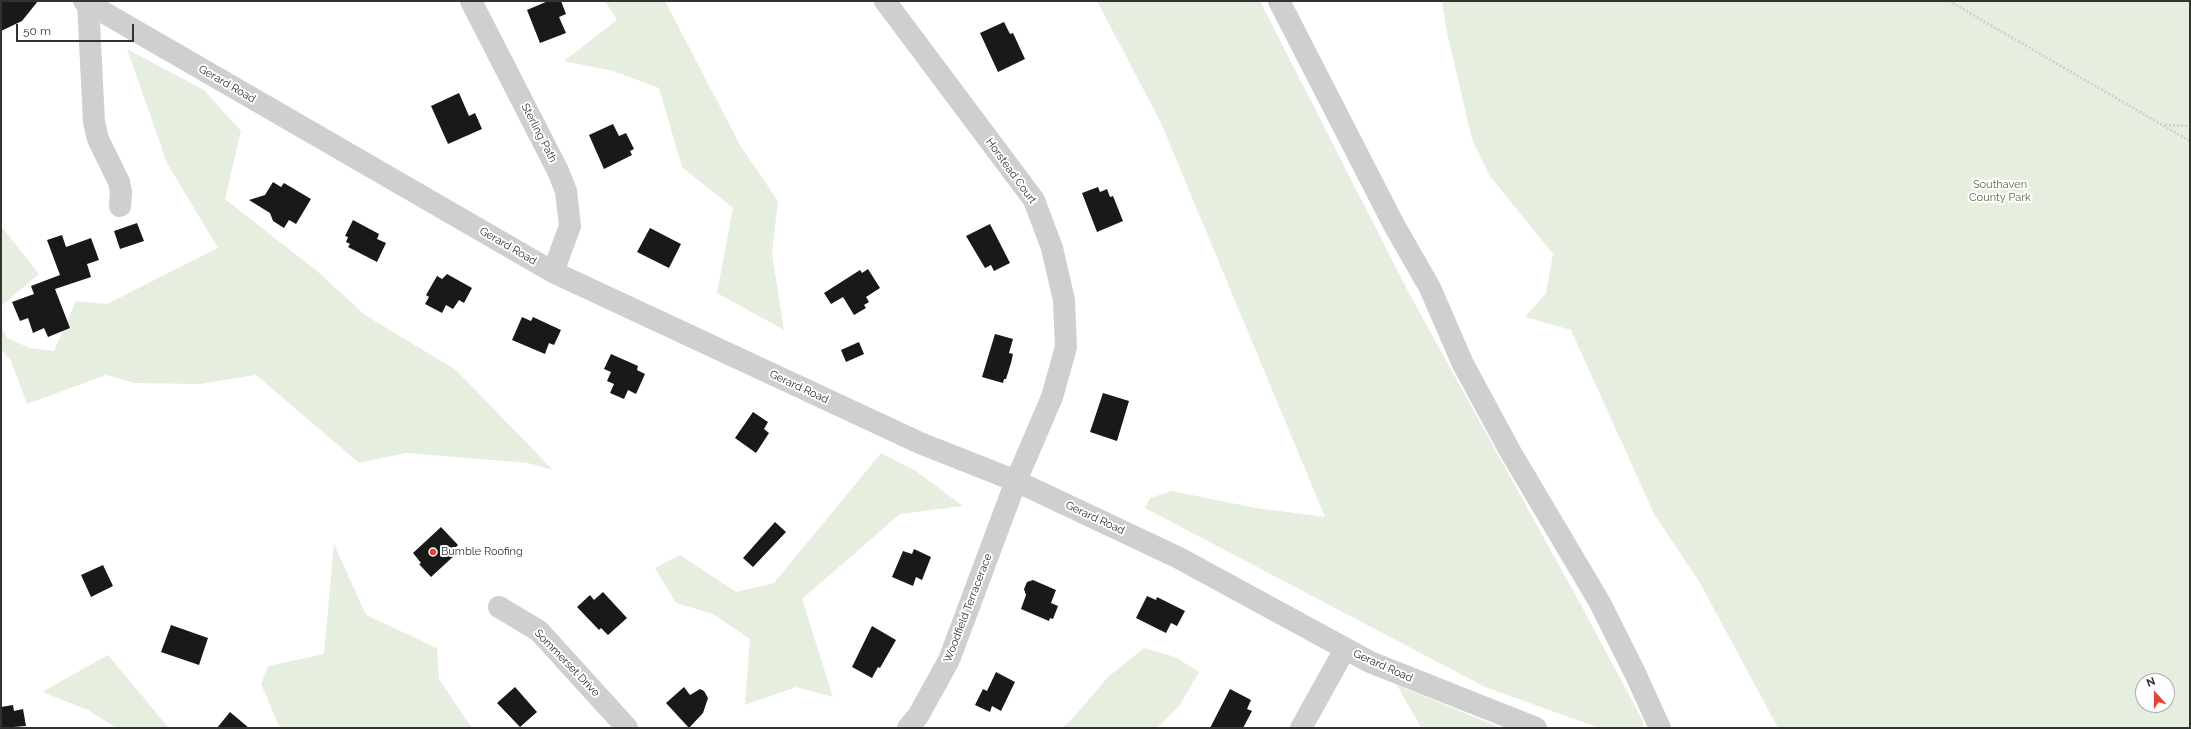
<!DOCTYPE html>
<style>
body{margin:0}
#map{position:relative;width:2191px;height:729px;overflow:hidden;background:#fff;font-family:Raleway,sans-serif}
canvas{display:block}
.frame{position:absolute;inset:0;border:2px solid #323232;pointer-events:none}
.north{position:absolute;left:2135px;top:673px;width:40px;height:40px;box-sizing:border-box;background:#fff;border:1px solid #adadad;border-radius:50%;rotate:339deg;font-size:11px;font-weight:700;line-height:16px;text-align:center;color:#323232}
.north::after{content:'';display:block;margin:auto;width:14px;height:18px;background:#e74435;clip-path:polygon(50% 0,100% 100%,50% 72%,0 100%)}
.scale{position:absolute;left:16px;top:24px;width:118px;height:18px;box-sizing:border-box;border:2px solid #323232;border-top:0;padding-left:5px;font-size:12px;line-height:14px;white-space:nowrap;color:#323232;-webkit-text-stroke:3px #fff;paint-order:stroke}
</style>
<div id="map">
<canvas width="2191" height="729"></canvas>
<div class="frame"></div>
<div class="north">N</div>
<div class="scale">50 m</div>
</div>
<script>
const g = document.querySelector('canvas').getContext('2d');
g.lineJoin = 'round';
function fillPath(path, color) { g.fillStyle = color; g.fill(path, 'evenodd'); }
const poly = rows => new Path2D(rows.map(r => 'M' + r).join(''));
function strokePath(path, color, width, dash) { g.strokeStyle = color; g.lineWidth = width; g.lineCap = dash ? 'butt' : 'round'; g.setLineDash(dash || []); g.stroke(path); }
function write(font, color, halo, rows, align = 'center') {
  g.font = font + ' Raleway,sans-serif'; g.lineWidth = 4; g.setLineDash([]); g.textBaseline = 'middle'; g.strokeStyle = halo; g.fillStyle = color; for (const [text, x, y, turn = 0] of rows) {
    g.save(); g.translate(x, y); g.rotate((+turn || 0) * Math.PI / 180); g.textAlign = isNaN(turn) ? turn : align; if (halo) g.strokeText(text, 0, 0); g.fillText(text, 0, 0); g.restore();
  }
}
fillPath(poly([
 [605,1,665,1,740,145,778,201,772,253,784,330,717,293,733,208,682,167,659,88,613,71,564,61,617,20],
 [1097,1,1260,1,1410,295,1582,607,1643,721,1643,728,1599,728,1485,687,1145,508,1150,498,1172,491,1256,508,1325,517,1161,123],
 [1442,1,2190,1,2190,728,1778,728,1700,583,1654,514,1571,330,1525,317,1546,293,1553,254,1489,175,1472,139,1446,28],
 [2143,681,2167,681,2167,705,2143,705],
 [127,49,204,90,241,131,225,199,317,271,365,315,456,370,553,470,528,463,406,453,359,463,256,375,200,384,135,383,106,375,27,404,11,361,1,349,1,326,7,338,30,348,54,351,76,301,107,304,218,248,167,163],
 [1,226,39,274,1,306],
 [881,453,916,471,963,506,900,514,802,599,833,697,796,687,745,705,750,639,713,614,676,603,655,568,680,555,736,592,774,583],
 [334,544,366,615,437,648,439,679,472,728,280,728,261,684,268,666,324,654],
 [1144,648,1175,657,1199,672,1180,705,1157,728,1062,728,1073,718,1108,677],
 [108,655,169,728,116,728,88,710,42,692],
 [1397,685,1501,728,1421,728]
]), '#e6eee0');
fillPath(poly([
 [1,1,38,1,22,21,1,31],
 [548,1,561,1,566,14,559,17,566,33,540,43,527,10],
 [1004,22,1010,34,1013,33,1025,59,998,72,980,33],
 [459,93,469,116,475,113,482,129,448,144,431,106],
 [613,124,619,136,626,133,634,149,630,151,632,155,604,169,589,135],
 [273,182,281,187,284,183,311,199,296,224,289,220,284,228,273,221,270,213,249,200,265,195],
 [1098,187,1100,192,1107,189,1110,197,1113,196,1123,221,1097,232,1082,193],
 [353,220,379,234,377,239,386,243,377,262,348,247,350,244,346,242,348,237,345,236],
 [137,223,144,241,120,249,114,231],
 [990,224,1010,263,994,271,991,265,985,268,966,236],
 [650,228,681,244,669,268,637,252],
 [62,235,66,247,91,238,99,260,87,264,91,277,55,289,70,328,48,337,44,328,33,333,28,318,20,321,12,302,34,294,31,286,60,275,47,240],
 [868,269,880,288,866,297,869,302,864,305,866,308,854,315,843,297,831,304,824,293,860,270,862,273],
 [447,274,472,288,464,303,459,300,453,309,446,305,442,313,425,304,429,297,426,295,437,276,442,279],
 [522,317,531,321,533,317,561,330,554,345,549,343,545,354,512,340],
 [995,334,1013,339,1009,353,1013,354,1011,363,1006,379,1004,379,1003,383,982,377],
 [859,342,864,354,846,362,841,350],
 [611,354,638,366,637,370,645,374,636,394,628,390,624,399,610,393,614,384,607,381,611,372,604,369],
 [1103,393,1129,401,1117,441,1090,432],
 [753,412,768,422,764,429,769,433,756,453,735,438],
 [775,522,786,532,753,567,743,558],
 [441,527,458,545,452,551,455,555,431,577,419,564,421,563,413,553],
 [914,549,931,557,922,580,916,577,913,586,892,577,903,551,912,554],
 [103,565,113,586,91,597,81,575],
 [1033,580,1056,590,1051,603,1058,606,1053,619,1050,618,1049,621,1021,609,1026,595,1024,589,1027,582],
 [603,592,627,618,608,635,601,628,599,630,577,607,590,595,594,600],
 [1147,596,1156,600,1157,597,1185,611,1177,626,1171,623,1166,633,1136,618],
 [171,625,208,638,199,665,161,652],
 [872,626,896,640,880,668,878,667,872,678,852,667],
 [996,672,1015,682,1001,711,992,706,990,712,975,705,983,689,987,691],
 [515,687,537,712,520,727,497,703],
 [684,687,690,695,700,689,704,691,708,698,703,713,689,728,666,703],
 [1230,689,1251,700,1247,709,1252,711,1243,728,1210,728],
 [13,705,14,711,23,709,26,726,1,728,1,707],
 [230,712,249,728,217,728]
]), '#191919');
strokePath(poly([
 [1949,1,2190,141],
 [2165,125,2190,126]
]), '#cfcfcf', 2.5, [2, 2]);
strokePath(poly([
 [84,1,553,272,920,443,1016,481,1179,558,1370,662,1536,728],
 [471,1,558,171,566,191,570,226,553,272],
 [885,1,1034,200,1052,248,1064,300,1066,347,1052,397,1016,481,949,660,918,716,908,728],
 [1279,1,1394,225,1430,288,1463,364,1510,451,1600,603,1635,673,1660,728],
 [88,3,94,122,98,139,119,182,121,192,120,206],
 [499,607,539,631,627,728],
 [1301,728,1345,649]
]), '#cfcfcf', 22);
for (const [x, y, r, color] of [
 [433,552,4,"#e74435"]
]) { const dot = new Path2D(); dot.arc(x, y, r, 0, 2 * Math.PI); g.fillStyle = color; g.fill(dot); strokePath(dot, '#fff', 1.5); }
write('11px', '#323232', '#fff', [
 ["Gerard Road",227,84,30],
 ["Sterling Path",539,133,63],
 ["Horstead Court",1011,171,54],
 ["Gerard Road",508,246,30],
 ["Gerard Road",799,387,25],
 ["Gerard Road",1095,518,25],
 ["Woodfield Terracerace",968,608,-69],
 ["Sommerset Drive",567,663,46],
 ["Gerard Road",1383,666,24]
]);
write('11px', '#4d6f3e', '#fff', [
 ["Southaven",2000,185],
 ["County Park",2000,198]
]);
write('11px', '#323232', '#fff', [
 ["Bumble Roofing",441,552]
], 'left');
</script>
